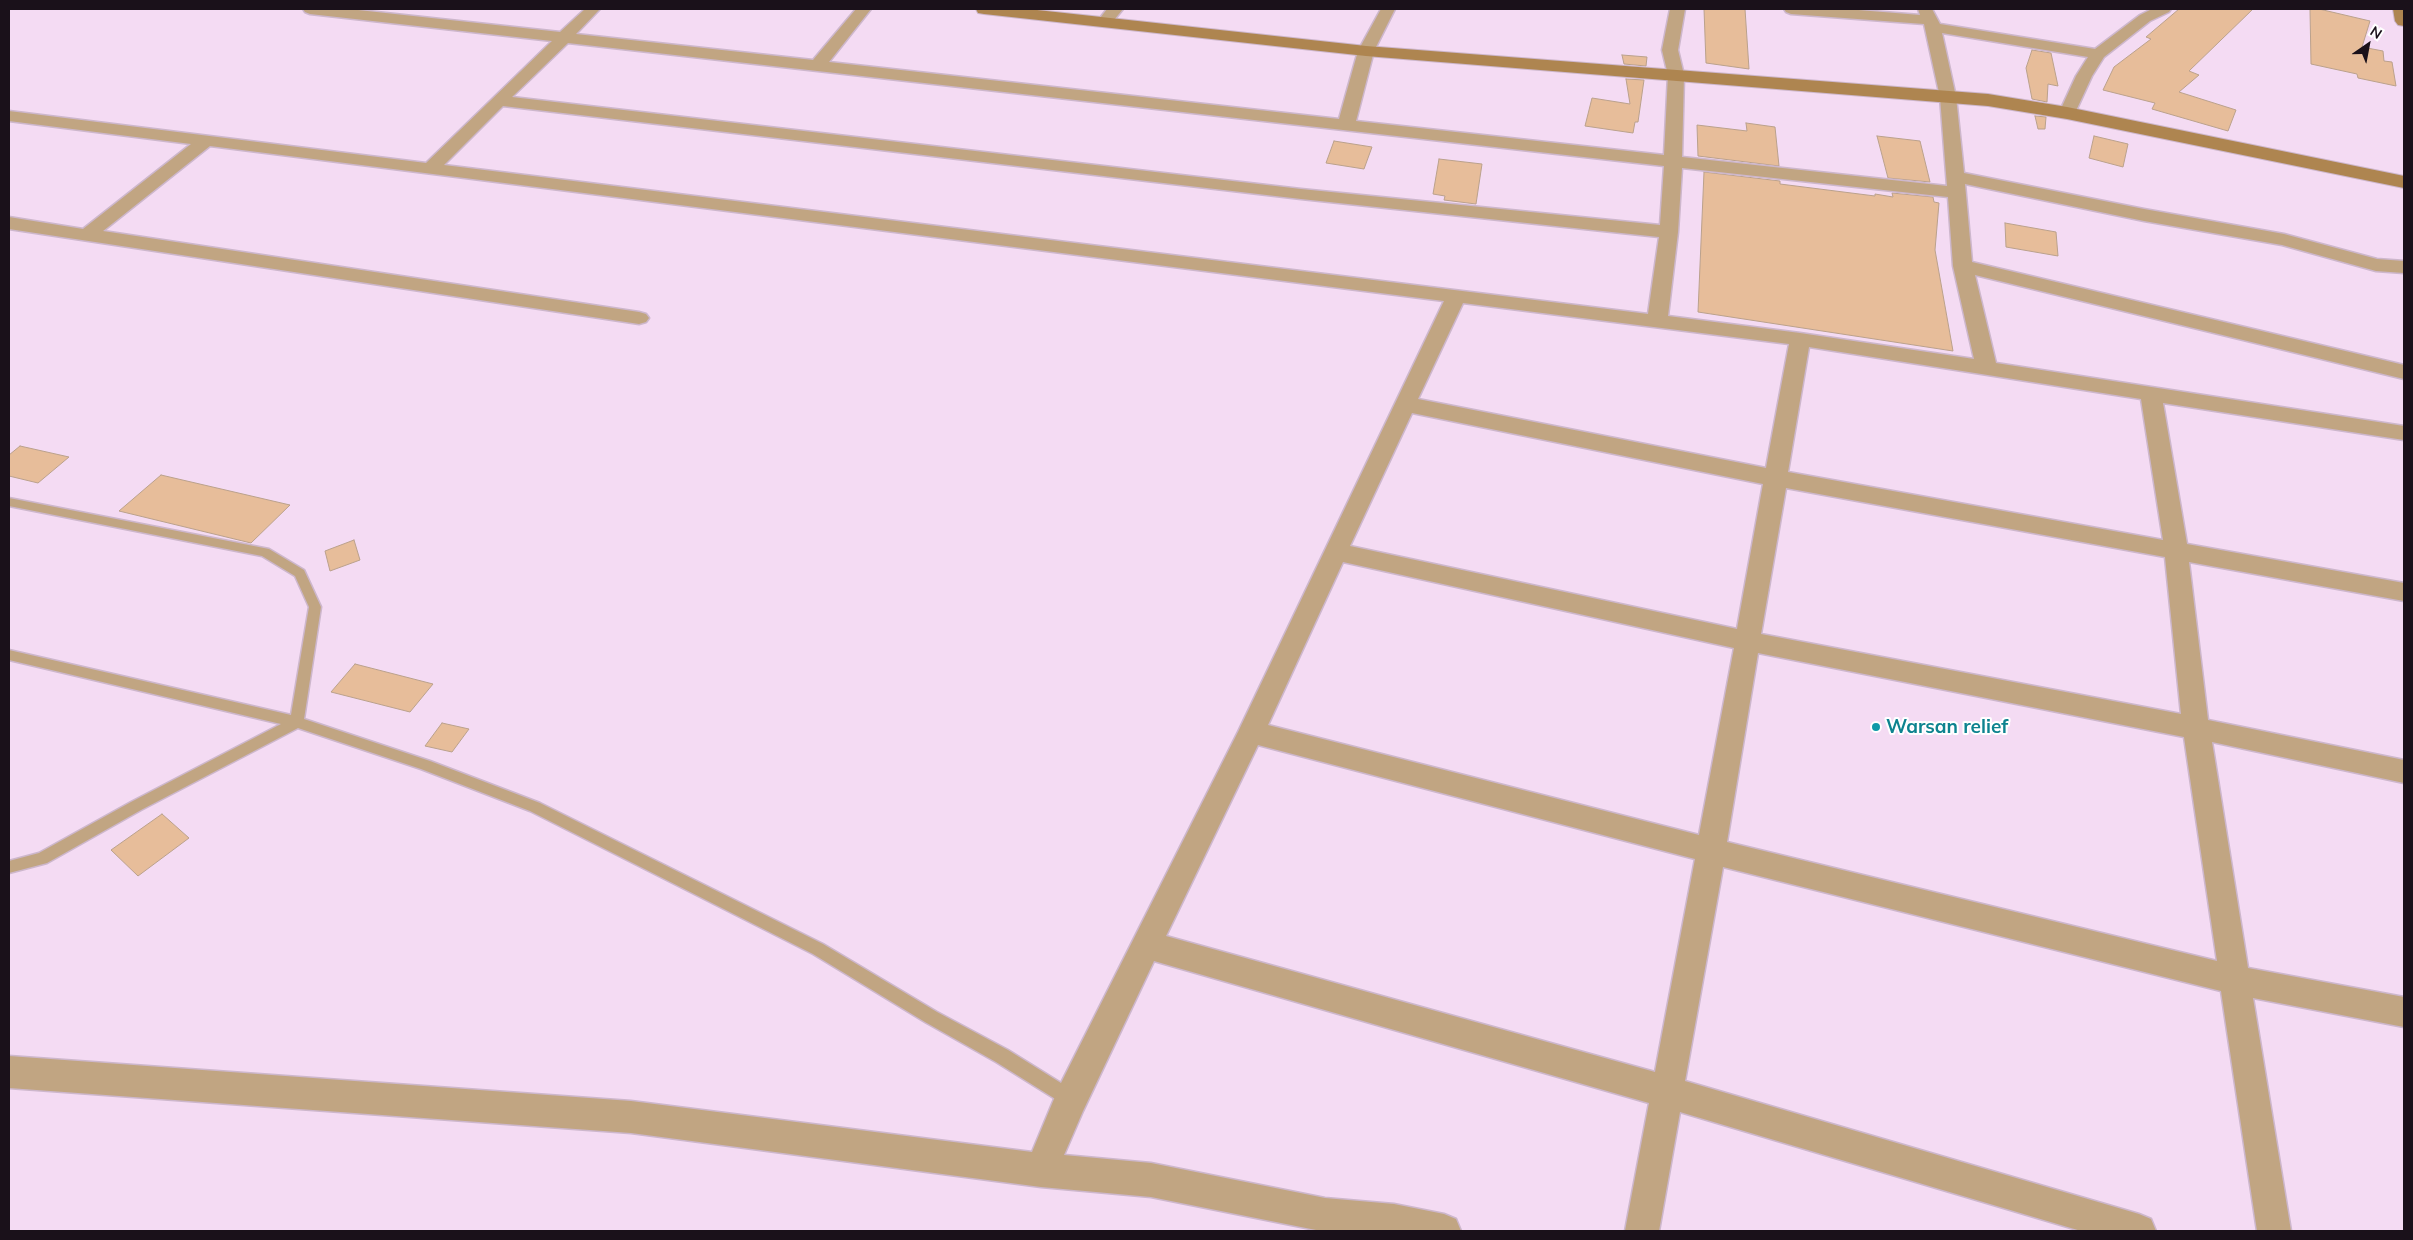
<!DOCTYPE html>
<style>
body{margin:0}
#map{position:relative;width:2413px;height:1240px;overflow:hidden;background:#f4dbf3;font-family:Mulish,sans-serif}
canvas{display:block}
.frame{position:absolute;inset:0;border:10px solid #1a111a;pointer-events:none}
.north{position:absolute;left:2343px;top:20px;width:50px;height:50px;-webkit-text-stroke:4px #fff;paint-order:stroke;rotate:33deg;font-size:14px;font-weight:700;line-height:20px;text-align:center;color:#1a111a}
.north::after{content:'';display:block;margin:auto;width:18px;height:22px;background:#1a111a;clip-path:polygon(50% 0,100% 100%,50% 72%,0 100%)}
</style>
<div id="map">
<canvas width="2413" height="1240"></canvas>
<div class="frame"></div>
<div class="north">N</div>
</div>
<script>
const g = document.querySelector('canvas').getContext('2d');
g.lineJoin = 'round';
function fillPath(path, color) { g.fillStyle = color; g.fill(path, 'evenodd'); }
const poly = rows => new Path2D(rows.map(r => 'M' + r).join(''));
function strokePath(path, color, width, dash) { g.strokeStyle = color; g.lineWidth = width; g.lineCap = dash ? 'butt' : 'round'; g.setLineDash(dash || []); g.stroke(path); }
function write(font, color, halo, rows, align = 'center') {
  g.font = font + ' Mulish,sans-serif'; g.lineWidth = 4; g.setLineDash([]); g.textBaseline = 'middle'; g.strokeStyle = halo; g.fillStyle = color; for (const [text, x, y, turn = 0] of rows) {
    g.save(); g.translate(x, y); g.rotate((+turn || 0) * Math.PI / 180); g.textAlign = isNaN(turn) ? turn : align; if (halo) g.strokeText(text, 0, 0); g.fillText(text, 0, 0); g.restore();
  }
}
const building = poly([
 [1704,9,1745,9,1749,69,1706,63,1704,9],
 [2179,9,2253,9,2189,71,2199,75,2179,92,2236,110,2228,131,2152,109,2155,103,2103,90,2114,67,2151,39,2146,37,2179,9],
 [2310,9,2319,9,2370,21,2362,47,2383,51,2384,61,2392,62,2396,86,2358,78,2357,74,2311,64,2310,9],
 [2032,50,2051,53,2058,86,2048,84,2047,102,2032,99,2026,68,2032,50],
 [1622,55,1647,57,1646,66,1624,64,1622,55],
 [1626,79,1644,80,1638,122,1635,122,1633,133,1585,126,1592,98,1630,104,1626,79],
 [2035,116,2046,117,2045,129,2038,129,2035,116],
 [1746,123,1775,127,1779,166,1698,156,1697,125,1747,131,1746,123],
 [1877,136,1920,141,1930,182,1888,178,1877,136],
 [2094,136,2128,144,2123,167,2089,158,2094,136],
 [1334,141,1372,147,1364,169,1326,163,1334,141],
 [1439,159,1482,164,1476,204,1444,200,1445,196,1433,194,1439,159],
 [1704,172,1780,181,1780,184,1875,196,1875,194,1893,197,1892,193,1933,197,1934,202,1939,203,1935,250,1953,351,1698,312,1704,172],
 [2005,223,2056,232,2058,256,2006,247,2005,223],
 [20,446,69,457,38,483,9,476,9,455,20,446],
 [161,475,290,505,251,543,119,511,161,475],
 [354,540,360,560,330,571,325,551,354,540],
 [355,664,433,684,410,712,331,692,355,664],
 [442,723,469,729,452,752,425,746,442,723],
 [162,814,189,838,138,876,111,850,162,814]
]);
fillPath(building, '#e7bd9a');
strokePath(building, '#baa18c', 1);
const lane = poly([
 [9,498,269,549,304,570,321,607,304,719,430,761,540,803,823,944,937,1012,1008,1050,1077,1093,1079,1099,1077,1105,1071,1107,1065,1105,996,1062,925,1022,813,954,530,811,421,769,298,728,141,810,47,863,9,873,9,861,39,853,131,802,281,724,9,660,9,650,291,715,309,607,295,576,262,556,9,506,9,498]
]);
const street = poly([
 [303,9,349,9,560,32,585,9,600,9,576,34,813,60,856,9,871,9,829,62,1339,119,1358,51,1381,9,1395,9,1374,51,1356,121,1664,155,1668,75,1662,50,1670,9,1685,9,1678,50,1684,75,1682,157,1947,186,1940,97,1924,24,1791,14,1786,12,1784,9,1846,9,1920,15,1918,9,1932,9,1940,24,2095,49,2140,15,2152,9,2171,9,2169,12,2150,21,2104,57,2092,76,2075,113,2073,117,2067,118,2061,117,2059,113,2076,76,2088,57,1942,33,1956,97,1964,173,2144,209,2284,234,2377,259,2404,261,2404,273,2376,271,2282,245,2144,221,1965,184,1972,262,2404,365,2404,379,1975,275,1996,363,2404,426,2404,440,2163,403,2187,544,2404,583,2404,601,2189,562,2208,720,2404,760,2404,783,2212,742,2248,968,2404,997,2404,1027,2253,998,2291,1231,2257,1231,2221,991,1723,867,1685,1081,2139,1214,2151,1219,2156,1231,2081,1231,1680,1112,1659,1231,1625,1231,1649,1103,1154,961,1083,1111,1064,1155,1151,1163,1325,1198,1394,1204,1444,1214,1456,1219,1461,1231,1321,1231,1151,1197,1041,1187,631,1133,9,1088,9,1056,631,1101,1032,1152,1059,1087,1238,732,1444,301,210,146,103,231,639,312,646,314,649,318,646,322,639,324,9,229,9,217,83,229,191,144,9,121,9,111,426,163,552,41,310,14,305,12,303,9],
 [568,43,1664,166,1660,225,1301,189,512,97,568,43],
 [503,106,1301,199,1659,237,1648,314,444,165,503,106],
 [1682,168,1948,197,1953,266,1974,359,1800,333,1668,316,1678,232,1682,168],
 [1463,303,1789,344,1766,468,1418,399,1463,303],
 [1809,347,2141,399,2163,540,1788,472,1809,347],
 [1412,413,1763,484,1737,629,1350,546,1412,413],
 [1786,488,2165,557,2181,714,1761,634,1786,488],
 [1343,562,1734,648,1699,835,1268,725,1343,562],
 [1758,653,2184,737,2217,961,1727,842,1758,653],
 [1258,745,1695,859,1655,1072,1166,936,1258,745],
 [1107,9,1123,9,1110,25,1100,25,1097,22,1107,9]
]);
const secondary = poly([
 [976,9,1028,9,1366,46,1988,94,2067,107,2404,176,2404,188,2067,119,1988,106,1366,56,984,14,978,13,976,9],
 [2393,9,2404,9,2404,26,2398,25,2395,21,2393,9]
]);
strokePath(lane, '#cdb7cc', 3);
strokePath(street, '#cdb7cc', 3);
strokePath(secondary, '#cdb7cc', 2);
fillPath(lane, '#c1a582');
fillPath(street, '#c1a582');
fillPath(secondary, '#ae8550');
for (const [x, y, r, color] of [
 [1876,727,5,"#0f9aa8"]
]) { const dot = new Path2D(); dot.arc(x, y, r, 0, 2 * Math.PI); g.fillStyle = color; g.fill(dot); strokePath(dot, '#fff', 2); }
write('bold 19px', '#0d838f', '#fff', [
 ["Warsan relief",1886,727]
], 'left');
</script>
